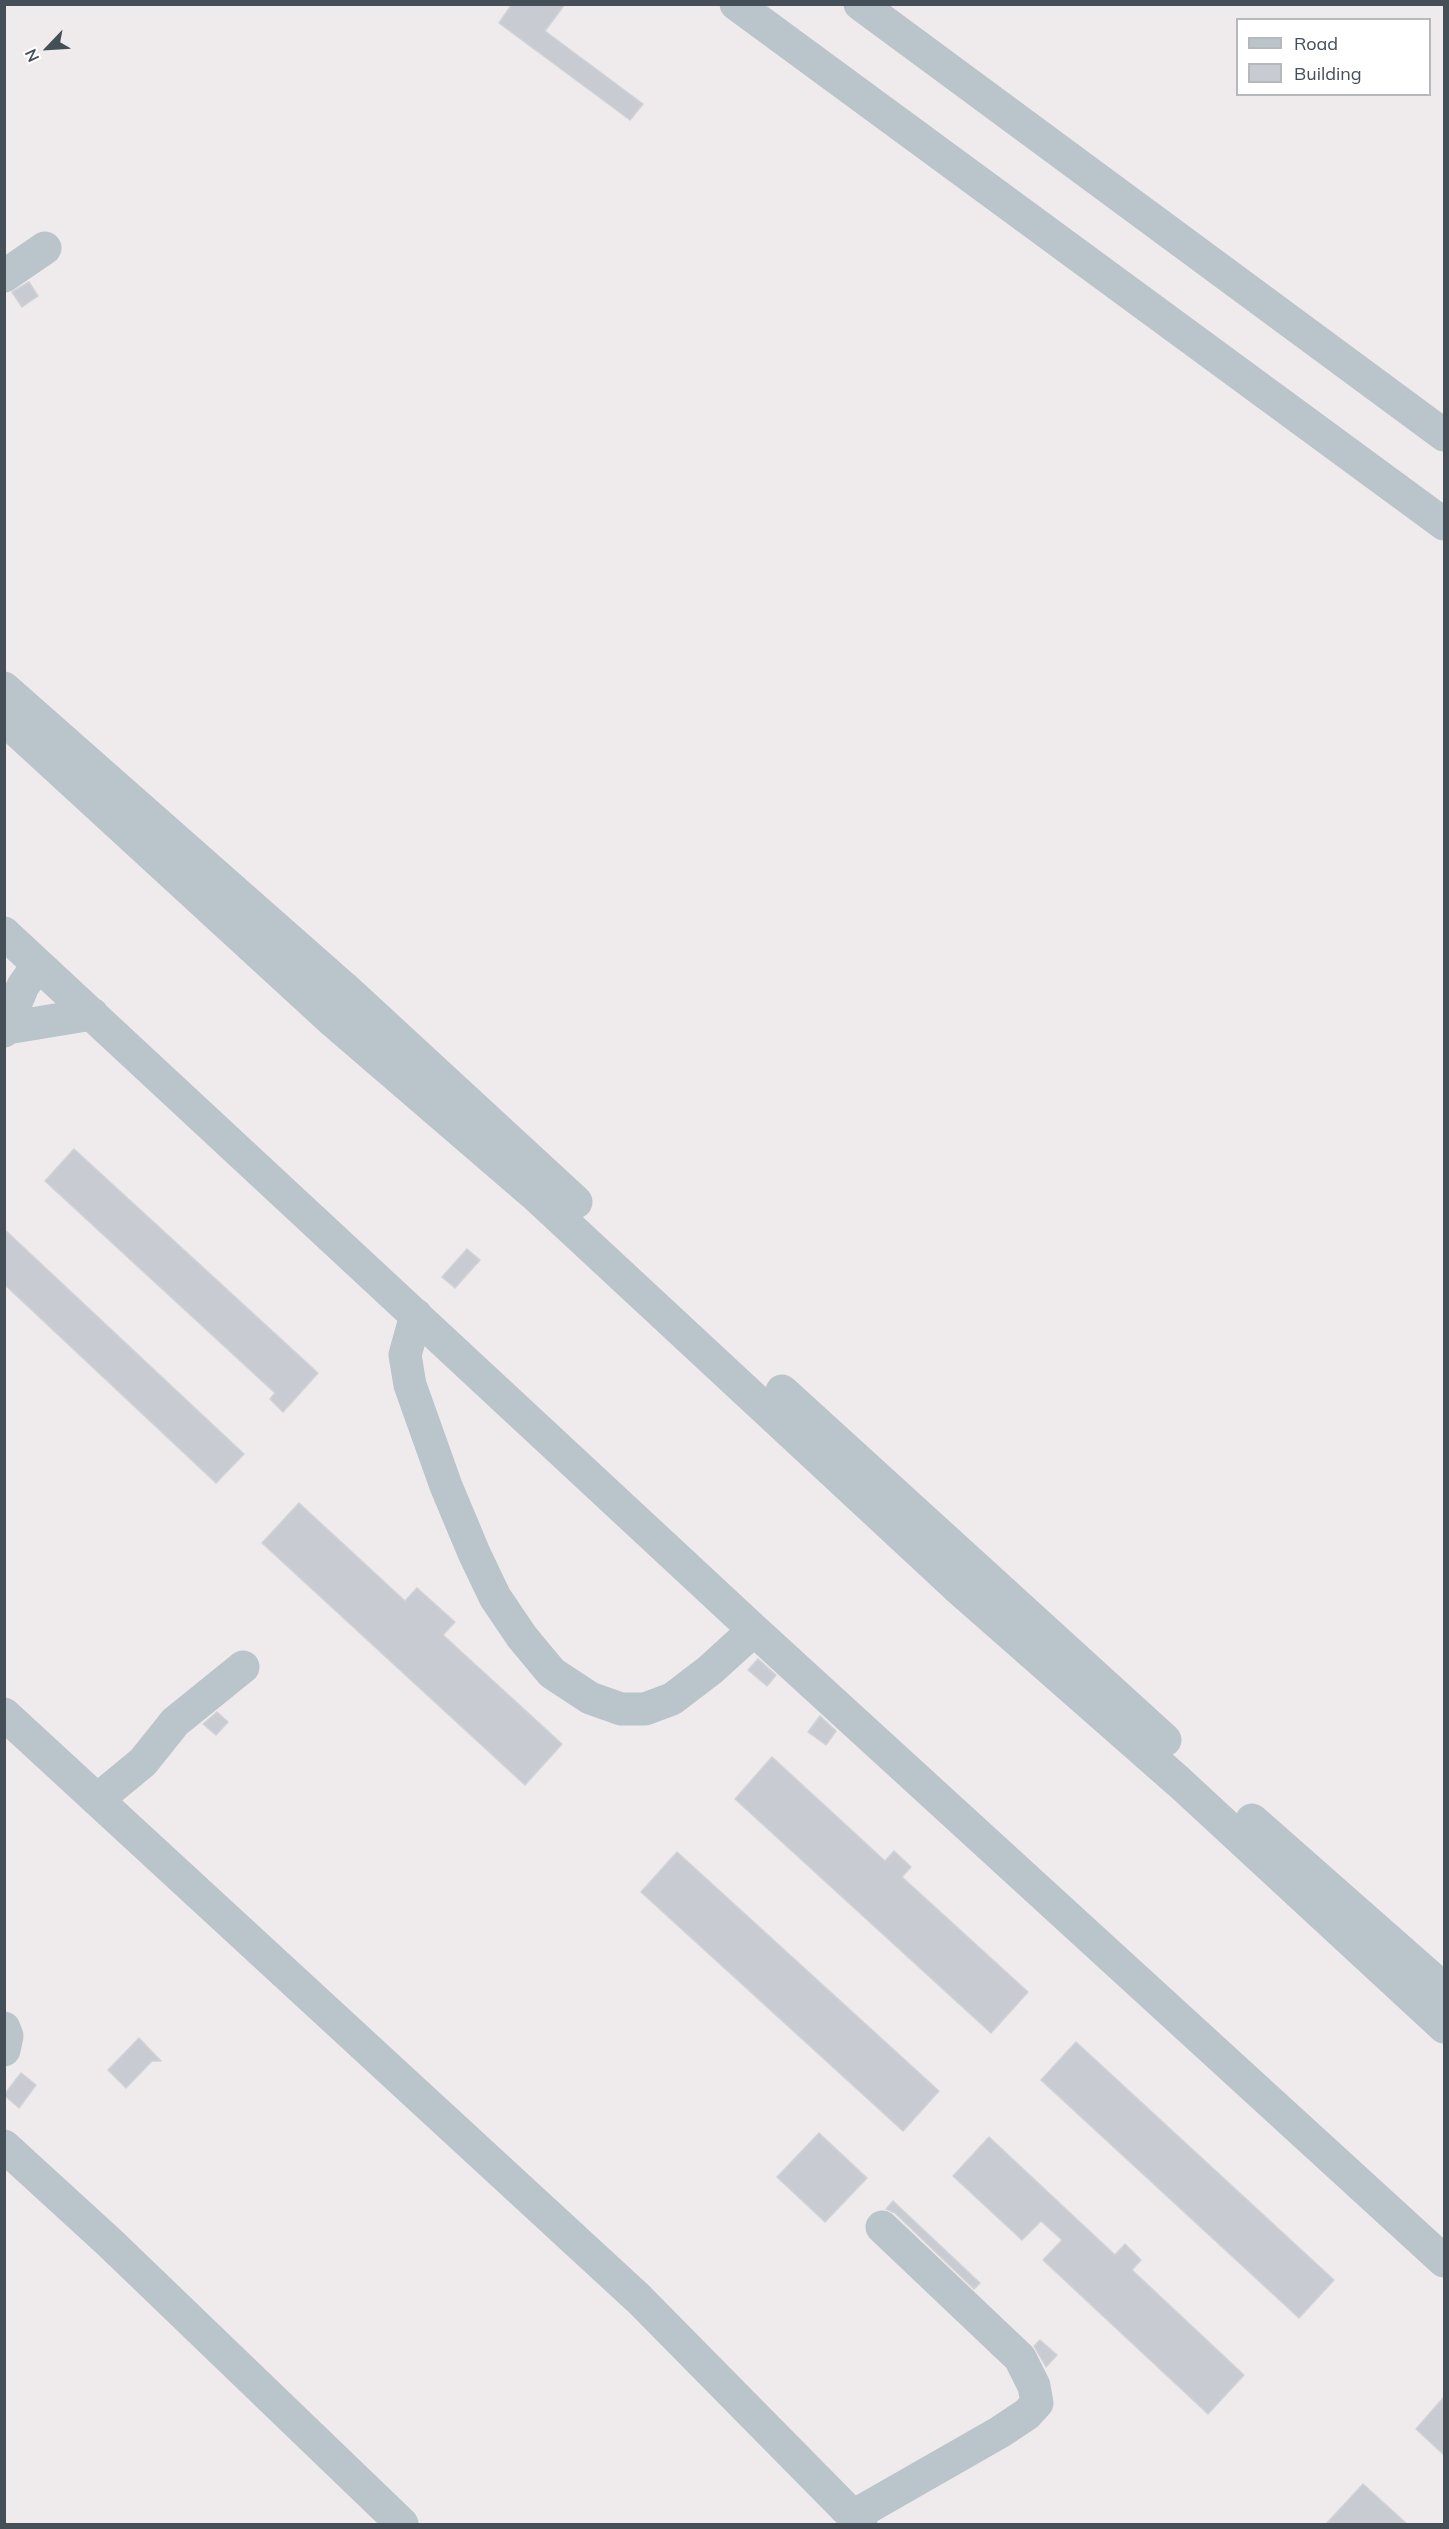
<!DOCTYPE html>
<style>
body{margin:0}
#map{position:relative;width:1449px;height:2529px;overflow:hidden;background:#efebec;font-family:Mulish,sans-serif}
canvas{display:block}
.frame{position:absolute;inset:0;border:6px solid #454f58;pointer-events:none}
.legend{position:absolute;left:1236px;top:18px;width:195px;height:78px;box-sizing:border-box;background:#fff;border:2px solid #b5b9bc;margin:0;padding:8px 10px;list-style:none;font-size:18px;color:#454f58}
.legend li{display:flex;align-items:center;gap:12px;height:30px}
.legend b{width:30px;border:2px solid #b5b9bc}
.north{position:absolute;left:18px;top:18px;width:60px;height:60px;-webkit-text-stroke:4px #fff;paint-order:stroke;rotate:245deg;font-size:16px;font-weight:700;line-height:24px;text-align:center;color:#454f58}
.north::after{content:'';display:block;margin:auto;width:21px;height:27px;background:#454f58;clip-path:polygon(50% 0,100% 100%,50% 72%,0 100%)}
</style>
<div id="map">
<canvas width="1449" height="2529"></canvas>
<div class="frame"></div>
<ul class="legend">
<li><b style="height:8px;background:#bac4cb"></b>Road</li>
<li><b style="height:16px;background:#c8cbd1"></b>Building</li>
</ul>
<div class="north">N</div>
</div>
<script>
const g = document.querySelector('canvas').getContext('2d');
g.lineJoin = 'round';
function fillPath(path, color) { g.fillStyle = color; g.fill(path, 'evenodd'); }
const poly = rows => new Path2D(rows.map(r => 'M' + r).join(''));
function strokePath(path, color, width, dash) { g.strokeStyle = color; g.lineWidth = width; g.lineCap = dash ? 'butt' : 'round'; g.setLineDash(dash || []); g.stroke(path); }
const building = poly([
 [512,4,565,4,545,31,643,104,630,120,499,23,512,4],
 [29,282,38,296,22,307,12,292,29,282],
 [74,1149,318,1373,283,1412,270,1399,275,1393,45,1181,74,1149],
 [4,1229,244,1454,216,1483,4,1284,4,1229],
 [467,1249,480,1260,455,1288,442,1277,467,1249],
 [299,1503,405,1601,417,1588,455,1622,443,1635,562,1744,525,1785,262,1543,299,1503],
 [758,1659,776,1675,767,1686,748,1670,758,1659],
 [217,1712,228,1722,216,1735,203,1724,217,1712],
 [820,1716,836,1731,826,1745,808,1732,820,1716],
 [772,1757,885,1861,894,1851,911,1867,902,1877,1028,1992,991,2033,735,1799,772,1757],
 [677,1852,939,2091,903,2131,641,1892,677,1852],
 [139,2038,161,2061,152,2061,126,2088,108,2070,139,2038],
 [1076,2042,1334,2280,1299,2318,1041,2080,1076,2042],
 [21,2073,36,2085,19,2108,4,2095,21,2073],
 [819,2133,867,2178,825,2222,777,2177,819,2133],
 [989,2137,1115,2255,1125,2244,1141,2260,1132,2270,1244,2375,1208,2414,1043,2260,1062,2240,1041,2221,1022,2240,953,2176,989,2137],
 [893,2201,980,2283,974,2289,895,2213,886,2209,893,2201],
 [1040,2340,1057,2355,1046,2367,1034,2346,1040,2340],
 [1444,2397,1444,2455,1416,2429,1444,2397],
 [1363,2484,1407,2524,1326,2524,1363,2484]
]);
fillPath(building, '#c8cbd1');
strokePath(building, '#d0d2d7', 1.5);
strokePath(poly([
 [736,4,1444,524],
 [860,4,1444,435],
 [4,276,45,248],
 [4,688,343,987,576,1202],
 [4,719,334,1022,535,1195,957,1587,1179,1782,1444,2027],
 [4,933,754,1630,1444,2261],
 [7,1028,92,1014],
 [4,1031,23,986,38,965],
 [416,1315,405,1355,410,1385,446,1486,474,1553,495,1597,522,1637,552,1673,590,1698,621,1709,645,1709,672,1699,710,1670,754,1630],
 [782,1391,1165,1740],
 [4,1714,639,2299,861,2524],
 [97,1800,143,1762,175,1722,243,1667],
 [1252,1820,1444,1989],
 [4,2028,7,2036,4,2050],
 [4,2146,109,2242,402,2524],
 [853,2516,1000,2432,1027,2414,1037,2403,1034,2386,1020,2358,882,2227]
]), '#bac4cb', 33);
</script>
